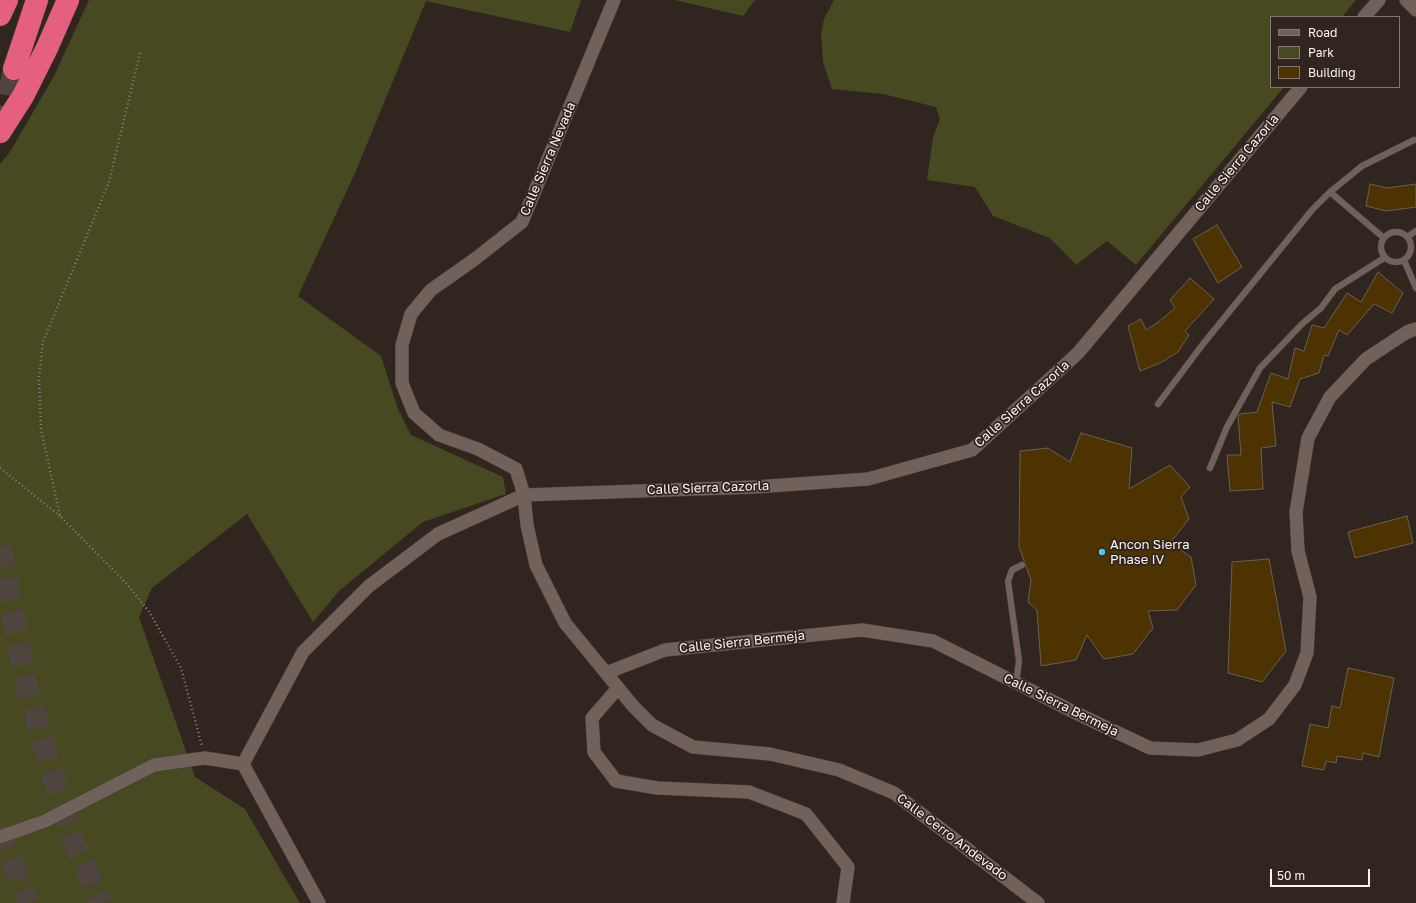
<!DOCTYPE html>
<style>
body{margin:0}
#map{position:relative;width:1416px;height:903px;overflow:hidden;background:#31251f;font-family:"Golos Text",sans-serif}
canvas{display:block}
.legend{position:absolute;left:1270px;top:16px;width:130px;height:72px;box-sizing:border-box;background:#31251f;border:1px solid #827772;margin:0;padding:5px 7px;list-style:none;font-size:12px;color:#fbf2ef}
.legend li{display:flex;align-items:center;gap:8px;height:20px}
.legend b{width:20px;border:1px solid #827772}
.scale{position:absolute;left:1270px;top:869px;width:100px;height:18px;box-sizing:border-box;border:2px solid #fbf2ef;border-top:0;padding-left:5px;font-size:12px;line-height:14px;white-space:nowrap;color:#fbf2ef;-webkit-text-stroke:3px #31251f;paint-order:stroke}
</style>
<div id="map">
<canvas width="1416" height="903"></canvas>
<ul class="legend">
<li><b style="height:5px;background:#70615b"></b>Road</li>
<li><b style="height:11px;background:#474921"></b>Park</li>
<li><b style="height:11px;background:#4d3300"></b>Building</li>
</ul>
<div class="scale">50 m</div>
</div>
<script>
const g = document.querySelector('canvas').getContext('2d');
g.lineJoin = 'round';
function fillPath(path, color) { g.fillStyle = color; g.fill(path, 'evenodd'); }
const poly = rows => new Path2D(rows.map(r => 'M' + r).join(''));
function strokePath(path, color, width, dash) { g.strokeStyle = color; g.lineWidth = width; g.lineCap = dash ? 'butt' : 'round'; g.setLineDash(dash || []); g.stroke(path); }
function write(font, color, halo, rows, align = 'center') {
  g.font = font + ' "Golos Text",sans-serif'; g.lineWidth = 3.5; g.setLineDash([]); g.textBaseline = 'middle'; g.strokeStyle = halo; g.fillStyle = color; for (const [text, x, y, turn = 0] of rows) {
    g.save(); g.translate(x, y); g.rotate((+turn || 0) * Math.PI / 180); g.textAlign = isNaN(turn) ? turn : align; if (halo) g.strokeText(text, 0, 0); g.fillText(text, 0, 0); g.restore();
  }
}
fillPath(poly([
 [89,0,581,0,570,32,426,1,355,173,298,296,381,356,398,409,411,435,503,477,506,494,423,522,340,590,313,622,247,514,152,588,139,617,195,777,245,809,300,903,0,903,0,164,10,152,54,76],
 [675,0,755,0,743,16],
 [834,0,1356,0,1342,17,1271,17,1271,87,1284,87,1136,265,1107,241,1076,265,1050,238,993,216,975,187,927,180,933,137,940,119,936,107,883,94,832,89,823,62,821,34,824,19]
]), '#474921');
const building = poly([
 [1370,184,1387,188,1416,184,1416,207,1386,211,1366,206,1370,184],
 [1217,225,1242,267,1218,283,1193,239,1217,225],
 [1378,272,1403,293,1392,313,1374,304,1347,335,1339,330,1328,356,1324,355,1319,373,1300,379,1290,407,1272,402,1276,446,1261,448,1263,489,1230,491,1227,455,1241,455,1238,416,1240,414,1257,412,1271,373,1288,379,1295,348,1304,351,1312,325,1324,328,1347,293,1361,302,1378,272],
 [1190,278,1214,299,1185,331,1189,335,1178,352,1160,363,1140,371,1128,326,1141,319,1146,330,1157,323,1175,308,1170,300,1190,278],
 [1081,433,1132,448,1129,489,1170,465,1190,487,1181,497,1189,519,1170,543,1191,557,1196,585,1177,610,1148,611,1153,628,1133,654,1104,659,1087,635,1076,660,1041,666,1037,610,1028,602,1031,580,1019,547,1020,451,1048,448,1070,462,1081,433],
 [1407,516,1413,543,1355,558,1348,532,1407,516],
 [1269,559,1286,651,1262,682,1228,673,1232,562,1269,559],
 [1348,668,1394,678,1379,757,1363,753,1362,760,1337,756,1336,763,1326,761,1324,770,1302,766,1310,724,1328,728,1332,706,1340,708,1348,668]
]);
fillPath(building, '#4d3300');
strokePath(building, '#696054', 1);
strokePath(poly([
 [2,128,14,69],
 [0,546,27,687,71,836,101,903],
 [0,828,5,846,29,903]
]), '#4f443e', 22, [22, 11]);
const service = poly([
 '1381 247a15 15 0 1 1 30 0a15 15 0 1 1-30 0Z',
 [1407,237,1416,231],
 [1384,238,1330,192,1362,166,1414,140],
 [1404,260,1416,288],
 [1158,404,1203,344,1312,210,1330,192],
 [1210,468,1227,427,1260,368,1302,324,1321,308,1335,289,1384,258],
 [1013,682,1017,676,1019,661,1008,581,1012,570,1022,565]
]);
const minor = poly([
 [614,0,522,222,475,259,431,290,411,314,402,345,402,383,414,413,439,435,478,449,516,469,524,495,527,525,536,565,565,623,606,673,665,650,862,630,933,641,1080,715,1150,748,1198,750,1237,740,1269,719,1295,685,1307,653,1310,597,1298,551,1296,512,1308,438,1330,397,1366,359,1407,332,1416,329],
 [1406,0,1416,10],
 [1364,17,1379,0],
 [606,673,633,706,652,725,693,747,770,754,839,770,894,793,1038,903],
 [618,688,592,718,594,752,616,781,657,788,749,792,806,814,848,867,843,903],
 [0,837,45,821,154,765,205,758,243,764],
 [319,903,243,764,303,652,369,586,438,534,524,495,755,487,868,479,972,450,1078,353,1301,87]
]);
const motorway = poly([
 [0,15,7,0],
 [14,69,37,0],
 [0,132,23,96,47,48,68,0]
]);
strokePath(service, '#4b403c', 7);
strokePath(minor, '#4b403c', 14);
strokePath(motorway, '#4b403c', 23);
strokePath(poly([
 [140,53,109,182,43,342,39,377,41,429,60,516,128,585,150,613,181,668,202,746],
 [0,468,60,516]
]), '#887d79', 2.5, [1, 3]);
strokePath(service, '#70615b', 6);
strokePath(minor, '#70615b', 13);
strokePath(motorway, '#e5607f', 22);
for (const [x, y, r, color] of [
 [1102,552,4,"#57c9e2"]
]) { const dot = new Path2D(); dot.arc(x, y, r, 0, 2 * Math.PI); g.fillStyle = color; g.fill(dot); strokePath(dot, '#31251f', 1.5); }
write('13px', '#fbf2ef', '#31251f', [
 ["Calle Sierra Nevada",548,159,-67],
 ["Calle Sierra Cazorla",1237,163,-50],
 ["Calle Sierra Cazorla",1022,404,-42],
 ["Calle Sierra Cazorla",708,488,-2],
 ["Calle Sierra Bermeja",742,642,-6],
 ["Calle Sierra Bermeja",1061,705,26],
 ["Calle Cerro Andevado",952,837,37]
]);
write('13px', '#fbf2ef', '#31251f', [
 ["Ancon Sierra",1110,545],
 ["Phase IV",1110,560]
], 'left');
</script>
